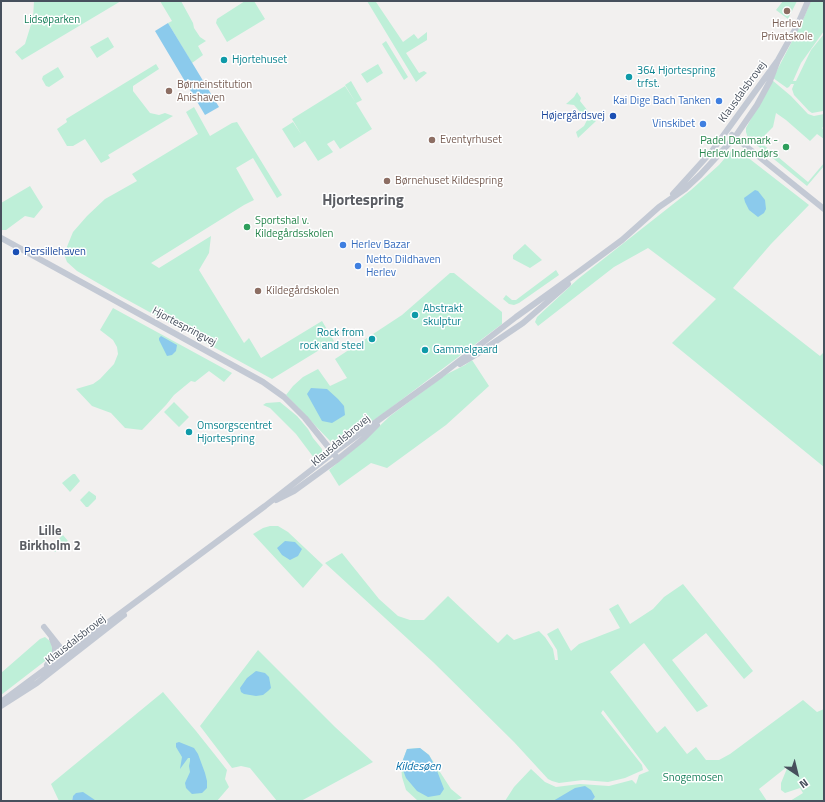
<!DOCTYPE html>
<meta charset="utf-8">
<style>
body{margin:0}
#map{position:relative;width:825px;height:802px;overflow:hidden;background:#f2f0ef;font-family:"Titillium Web",sans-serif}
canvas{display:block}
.frame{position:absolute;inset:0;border:2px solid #47505d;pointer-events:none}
.north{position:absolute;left:777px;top:754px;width:40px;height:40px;-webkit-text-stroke:3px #fff;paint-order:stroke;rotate:145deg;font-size:11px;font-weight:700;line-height:16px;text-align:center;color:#47505d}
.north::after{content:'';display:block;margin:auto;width:14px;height:18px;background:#47505d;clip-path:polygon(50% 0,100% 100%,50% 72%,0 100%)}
</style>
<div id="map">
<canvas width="825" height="802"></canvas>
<div class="frame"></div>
<div class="north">N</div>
</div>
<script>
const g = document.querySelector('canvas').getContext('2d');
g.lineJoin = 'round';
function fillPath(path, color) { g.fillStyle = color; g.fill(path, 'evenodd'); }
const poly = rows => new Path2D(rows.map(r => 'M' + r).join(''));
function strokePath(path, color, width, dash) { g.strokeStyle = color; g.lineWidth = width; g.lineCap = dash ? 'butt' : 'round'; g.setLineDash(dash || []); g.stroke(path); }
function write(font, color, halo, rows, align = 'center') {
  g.font = font + ' "Titillium Web",sans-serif'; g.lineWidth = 3; g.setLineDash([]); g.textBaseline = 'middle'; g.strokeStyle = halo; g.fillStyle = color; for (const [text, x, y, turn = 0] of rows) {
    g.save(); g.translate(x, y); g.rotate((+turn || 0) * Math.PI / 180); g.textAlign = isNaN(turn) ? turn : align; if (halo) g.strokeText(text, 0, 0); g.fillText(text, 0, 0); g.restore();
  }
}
fillPath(poly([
 [34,1,121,1,22,60,15,52,25,44,33,18],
 [160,1,181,1,193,23,194,28,200,37,206,41,198,46,203,55,192,63,168,23,172,21],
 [245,1,254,1,265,19,227,42,216,23,217,19],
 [367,1,376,2,403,42,414,34,418,39,427,32,427,40,406,53,419,73,424,71,427,73,416,82],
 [783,1,797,1,788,19,776,10],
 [811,1,824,1,824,31,801,63,793,81,796,81,811,50,824,34,823,111,812,113,809,111,794,95,792,89,794,84,791,84,789,87,787,88,773,78,802,22],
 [108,37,114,47,97,58,90,47],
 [386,41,408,77,404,80,382,44],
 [156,64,159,69,133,86,133,91,150,113,159,115,165,113,173,116,108,155,110,158,101,163,85,139,73,146,67,146,57,129,67,122,66,119],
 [378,64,383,73,367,83,361,74],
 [58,67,64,77,49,87,46,86,42,79,43,76],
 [772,80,791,96,808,114,814,116,824,114,824,126,822,128,824,130,824,139,817,134,810,141,786,120,776,113,773,127,759,141,808,182,824,163,824,166,807,186,748,138,746,132,746,128],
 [351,81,362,100,356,103,372,129,340,149,334,140,327,144,333,152,318,161,305,141,294,148,282,129,293,122,301,134,292,119,345,86,356,103,345,85],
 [577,92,581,98,580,101,596,121,578,138,576,132,584,126,587,120,574,105,566,104,574,97],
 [194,107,210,136,232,123,237,122,282,195,277,198,253,158,236,168,254,200,244,205,151,263,159,268,211,236,209,253,199,270,244,343,249,338,261,358,322,321,334,341,272,379,122,297,77,271,67,262,64,254,73,232,87,216,105,199,137,181,132,174,198,134,186,112],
 [731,151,742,153,809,205,771,244,733,288,820,356,824,352,824,467,672,343,716,299,648,248,614,267,538,326,535,322,537,317,578,279,691,190,719,165],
 [30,186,43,207,34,218,25,216,6,230,1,230,1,203],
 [525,244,542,260,530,268,513,259,513,255],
 [556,270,559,275,519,303,514,305,509,304,503,299,506,295,512,300,516,300],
 [450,273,454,273,502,312,502,324,380,416,338,443,331,442,286,395,293,386,303,377,318,369,330,386,347,378,335,359,402,315],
 [113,308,232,373,224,382,209,371,195,382,191,381,174,395,166,405,142,430,125,428,111,413,92,406,76,389,93,384,100,379,114,364,118,354,117,347,113,340,100,330],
 [472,360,489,386,446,425,387,468,371,463,339,486,329,470,365,440,390,416,445,375,465,365],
 [174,402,189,417,179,427,164,412],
 [280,402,297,416,308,429,313,438,322,449,322,457,317,462,296,434,270,408,263,405,266,403],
 [73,474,75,474,80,481,70,492,62,483],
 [89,491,96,496,96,499,88,507,86,507,80,500],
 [270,526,278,526,288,532,323,565,303,588,253,534,263,528],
 [63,535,68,541,55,552,50,547],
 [342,553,379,599,398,616,410,620,424,620,448,596,498,643,507,634,514,640,539,631,545,637,553,649,555,660,558,660,557,650,547,634,558,628,571,651,579,644,620,628,609,609,618,604,630,624,653,609,664,597,683,584,753,671,744,679,706,633,672,660,708,706,697,712,644,643,610,672,657,733,665,726,687,754,696,747,706,760,719,760,730,754,803,700,817,712,824,709,824,801,790,801,803,793,800,788,785,793,781,790,781,783,788,766,759,789,767,801,592,801,595,797,553,801,505,801,514,787,531,769,545,782,556,787,580,784,609,786,632,780,636,784,639,775,649,771,603,710,601,713,642,765,643,770,625,778,608,782,583,780,559,783,552,781,548,779,514,742,433,662,325,563],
 [45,637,51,642,52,648,52,652,49,658,1,695,1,673,40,639],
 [258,650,335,727,373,762,301,801,277,801,250,768,241,766,232,768,200,726],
 [163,692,196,731,227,770,225,779,229,787,217,801,95,801,95,800,73,796,72,801,59,801,51,784],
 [420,748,429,755,451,789,462,798,454,801,418,801,406,790,402,777,401,765,407,749]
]), '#beefd8');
fillPath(poly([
 [168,23,219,107,205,115,155,31],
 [755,190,758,191,765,200,766,209,764,213,758,217,749,210,745,202,744,198],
 [161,336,177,345,176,351,172,355,167,356,159,340,159,338],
 [311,388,327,389,338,399,344,406,345,415,332,423,322,421,307,394],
 [285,541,295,542,302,549,298,556,290,560,282,555,277,548],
 [256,671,265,673,269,677,271,688,268,691,263,695,256,696,244,694,241,692,240,688,247,678],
 [179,742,194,748,198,754,205,773,207,781,207,788,202,793,192,794,186,788,185,783,190,772,189,766,190,761,190,758,188,758,180,769,182,757,176,747,176,743],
 [420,748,429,755,436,768,444,789,440,795,428,797,417,791,406,778,401,765,407,749],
 [585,786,591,790,595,797,592,801,553,801,575,788],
 [83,792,95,800,95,801,72,801,73,796,76,793]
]), '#8bcaec');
strokePath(poly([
 [732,135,824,209],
 [673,194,712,151,778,60,797,26,808,1],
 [1,238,263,382,284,397,305,418,338,459],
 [460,364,477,354,523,323,568,284],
 [276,500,294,491,338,459,364,438,377,425],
 [44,627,67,656],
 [47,665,55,653,55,647,52,639],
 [1,702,265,506,333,453,441,375,516,317,580,271,622,240,659,207,685,189,700,175,735,137,757,105,770,81,778,60],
 [1,706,37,683,124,615]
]), '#c3c9d4', 6);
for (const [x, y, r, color] of [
 [787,11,4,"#8d6e63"],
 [224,60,4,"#0f9aa8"],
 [629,77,4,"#0f9aa8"],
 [169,91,4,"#8d6e63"],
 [719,101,4,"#3f7fe0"],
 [613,116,4,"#1a4fb4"],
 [703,124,4,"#3f7fe0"],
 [432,140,4,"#8d6e63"],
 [786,147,4,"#2e9e5b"],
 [387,181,4,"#8d6e63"],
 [247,227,4,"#2e9e5b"],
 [343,245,4,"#3f7fe0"],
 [16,252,4,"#1a4fb4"],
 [358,266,4,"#3f7fe0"],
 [258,291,4,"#8d6e63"],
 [415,315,4,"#0f9aa8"],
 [372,339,4,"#0f9aa8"],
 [425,350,4,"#0f9aa8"],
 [189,432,4,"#0f9aa8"]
]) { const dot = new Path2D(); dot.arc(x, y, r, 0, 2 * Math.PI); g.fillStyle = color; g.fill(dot); strokePath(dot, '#fff', 1.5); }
write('11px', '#177f5a', '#fff', [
 ["Lidsøparken",52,20],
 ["Snogemosen",693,778]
]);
write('11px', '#785e54', '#fff', [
 ["Herlev",787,24,"center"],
 ["Privatskole",787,37,"center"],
 ["Børneinstitution",177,85],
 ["Anishaven",177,98],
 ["Eventyrhuset",440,140],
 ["Børnehuset Kildespring",395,181],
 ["Kildegårdskolen",266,291]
], 'left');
write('11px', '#0d838f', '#fff', [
 ["Hjortehuset",232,60],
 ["364 Hjortespring",637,71],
 ["trfst.",637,84],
 ["Abstrakt",423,309],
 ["skulptur",423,322],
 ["Rock from",364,333,"right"],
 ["rock and steel",364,346,"right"],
 ["Gammelgaard",433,350],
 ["Omsorgscentret",197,426],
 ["Hjortespring",197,439]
], 'left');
write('11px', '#47505d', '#fff', [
 ["Klausdalsbrovej",743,92,-54],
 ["Hjortespringvej",184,327,28],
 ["Klausdalsbrovej",341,441,-40],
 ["Klausdalsbrovej",76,640,-38]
]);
write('11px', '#366cbe', '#fff', [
 ["Kai Dige Bach Tanken",711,101],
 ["Vinskibet",695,124],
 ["Herlev Bazar",351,245,"left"],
 ["Netto Dildhaven",366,260,"left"],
 ["Herlev",366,273,"left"]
], 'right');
write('11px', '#164399', '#fff', [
 ["Højergårdsvej",605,116],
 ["Persillehaven",24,252,"left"]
], 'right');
write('11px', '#27864d', '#fff', [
 ["Padel Danmark -",778,141],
 ["Herlev Indendørs",778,154],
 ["Sportshal v.",255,221,"left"],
 ["Kildegårdsskolen",255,234,"left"]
], 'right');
write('italic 12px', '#0d73ab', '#fff', [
 ["Kildesøen",418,767]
]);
write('bold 13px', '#5c5e64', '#fff', [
 ["Lille",50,532],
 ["Birkholm 2",50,547]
]);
write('bold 15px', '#5c5e64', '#fff', [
 ["Hjortespring",363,201]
]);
</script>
